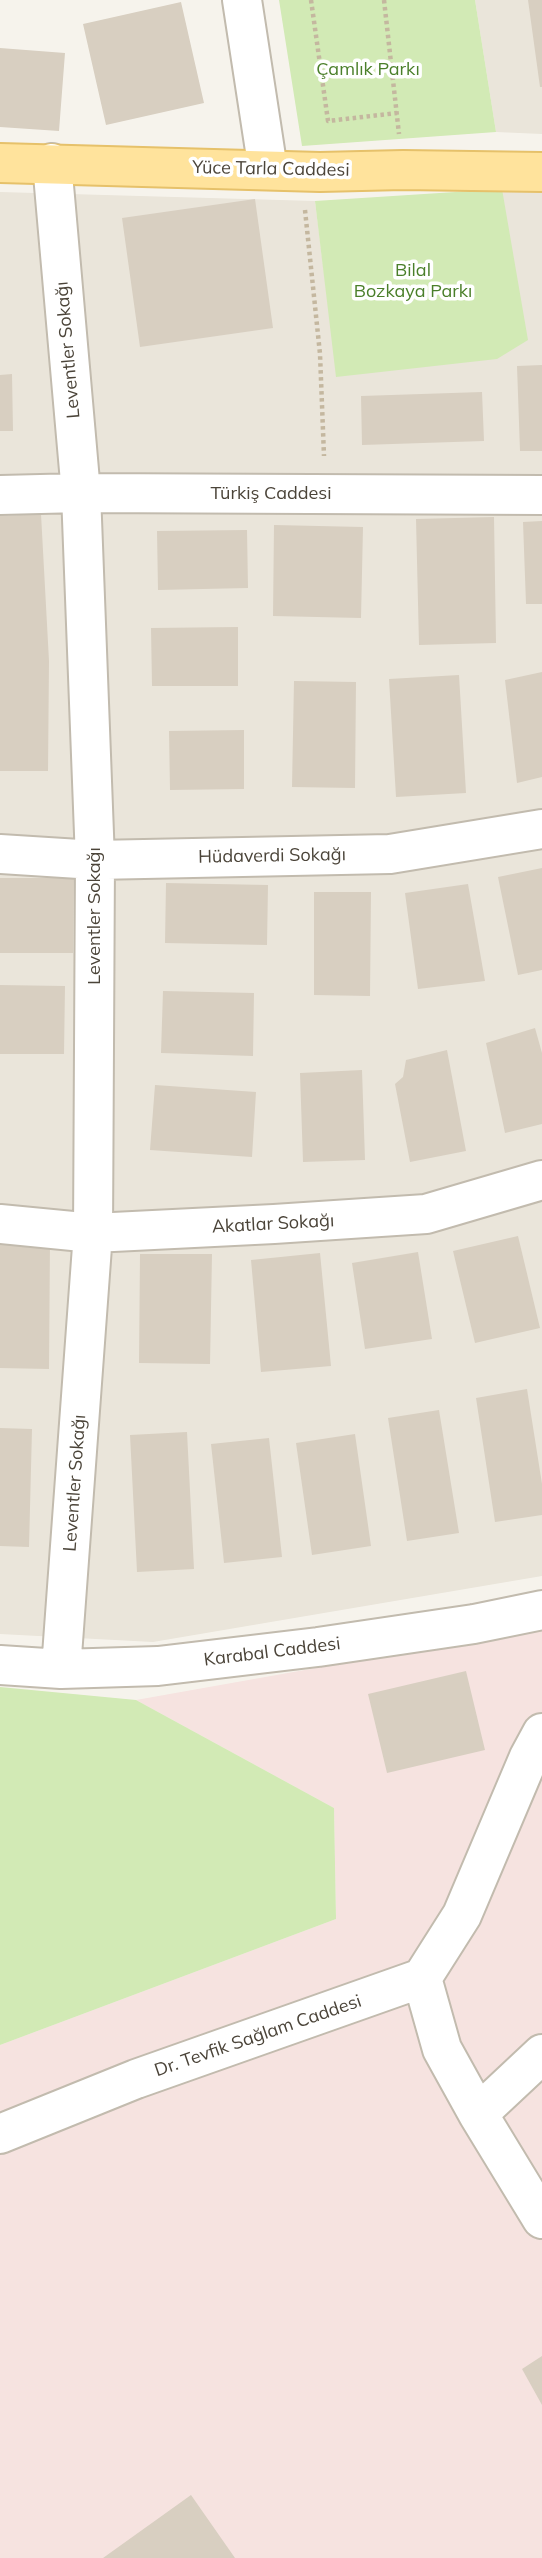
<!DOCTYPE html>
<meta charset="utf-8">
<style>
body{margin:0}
canvas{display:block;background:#f6f3ec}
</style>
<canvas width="542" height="2558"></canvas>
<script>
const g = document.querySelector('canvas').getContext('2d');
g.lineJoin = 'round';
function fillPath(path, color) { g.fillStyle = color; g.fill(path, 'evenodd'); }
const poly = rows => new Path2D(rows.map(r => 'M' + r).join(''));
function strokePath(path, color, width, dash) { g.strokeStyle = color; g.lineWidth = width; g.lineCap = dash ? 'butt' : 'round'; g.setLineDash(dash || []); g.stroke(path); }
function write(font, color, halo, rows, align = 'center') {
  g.font = font + ' Mulish,sans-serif'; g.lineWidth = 7; g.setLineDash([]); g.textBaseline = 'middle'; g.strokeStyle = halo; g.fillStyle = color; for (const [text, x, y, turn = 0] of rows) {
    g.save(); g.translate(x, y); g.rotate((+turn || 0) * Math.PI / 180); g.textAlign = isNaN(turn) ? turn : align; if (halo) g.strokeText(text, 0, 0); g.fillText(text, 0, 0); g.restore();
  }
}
fillPath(poly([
 [475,0,542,0,542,134,496,132],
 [502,189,542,191,542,1576,153,1642,0,1634,0,192,315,201,337,377]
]), '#eae5da');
fillPath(poly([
 [542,1619,542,2558,0,2558,0,2045,336,1919,334,1808,136,1700,462,1642]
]), '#f6e3e0');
fillPath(poly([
 [279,0,475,0,496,132,302,146],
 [502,189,528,340,497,359,336,377,315,201],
 [0,1687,136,1700,334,1808,336,1919,0,2045]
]), '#d2eab5');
fillPath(poly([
 [528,0,542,0,542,87,540,87],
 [181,2,204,103,106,125,83,24],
 [0,48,65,53,59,131,0,127],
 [255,199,273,328,140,347,122,218],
 [542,365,542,451,520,451,517,366],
 [12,374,13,431,0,431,0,375],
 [482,392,484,441,362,445,361,396],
 [41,514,49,661,48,771,0,771,0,516],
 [494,517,496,643,419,645,416,519],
 [542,521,542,604,526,604,523,522],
 [274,525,363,527,361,618,273,616],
 [247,530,248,588,158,590,157,531],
 [238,627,238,686,152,686,151,628],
 [542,672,542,777,517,783,505,680],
 [459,675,466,793,396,797,389,679],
 [294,681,356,682,355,788,292,787],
 [244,730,244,789,170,790,169,731],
 [542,868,542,970,518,975,498,877],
 [0,878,74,878,73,953,0,953],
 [166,883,268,885,267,945,165,943],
 [468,884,485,981,418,989,405,893],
 [314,892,371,892,370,996,314,995],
 [0,985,65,986,64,1054,0,1054],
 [163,991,254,993,253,1056,161,1053],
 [535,1028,542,1053,542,1124,505,1133,486,1043],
 [447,1050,466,1151,410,1162,395,1084,403,1077,406,1060],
 [362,1070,365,1160,303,1162,300,1073],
 [155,1085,256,1092,252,1157,150,1150],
 [518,1236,540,1328,475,1343,453,1251],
 [0,1239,50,1240,49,1369,0,1368],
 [418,1252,432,1339,365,1349,352,1263],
 [320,1253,331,1366,261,1372,251,1260],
 [140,1254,212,1254,210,1364,139,1363],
 [527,1389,542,1484,542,1515,495,1522,476,1398],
 [439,1410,459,1533,407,1541,388,1418],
 [0,1428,32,1429,29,1547,0,1546],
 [187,1432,194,1569,137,1572,130,1435],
 [355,1434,371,1546,312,1555,296,1443],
 [269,1438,282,1557,224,1563,211,1444],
 [466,1671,485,1750,387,1773,368,1694],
 [542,2356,542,2405,522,2369],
 [191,2495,235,2558,103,2558]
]), '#d8cfc1');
const minor = poly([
 [242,0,268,170],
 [52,163,81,493,95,860,93,1233,61,1669],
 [0,495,81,493,542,495],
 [0,854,95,860,390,854,542,829],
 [0,1224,93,1233,274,1224,426,1214,542,1180],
 [0,1665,61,1669,158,1666,318,1647,474,1624,542,1610],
 [422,1978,442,2049,478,2114,542,2219],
 [478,2114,542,2054],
 [0,2134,136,2079,422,1978,462,1915,529,1757,542,1733]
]);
const major = poly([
 [0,163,320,172,403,170,542,172]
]);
strokePath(minor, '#c2bbae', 42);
strokePath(major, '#e6c16a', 42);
strokePath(poly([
 [311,0,328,121,397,113],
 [384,0,399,134],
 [305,210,320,354,324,456]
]), '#c4b79f', 4.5, [3.5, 3.5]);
strokePath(minor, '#fff', 38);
strokePath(major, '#ffe39c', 38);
write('18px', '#4a7f2a', '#fff', [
 ["Çamlık Parkı",368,70],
 ["Bilal",413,271],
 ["Bozkaya Parkı",413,292]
]);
write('18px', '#4b4439', '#fff', [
 ["Yüce Tarla Caddesi",271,169,1],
 ["Leventler Sokağı",68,350,-95],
 ["Türkiş Caddesi",271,494],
 ["Hüdaverdi Sokağı",272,856,-1],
 ["Leventler Sokağı",95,916,-90],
 ["Akatlar Sokağı",273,1224,-3],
 ["Leventler Sokağı",75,1483,-86],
 ["Karabal Caddesi",272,1652,-7],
 ["Dr. Tevfik Sağlam Caddesi",258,2036,-19]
]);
</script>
